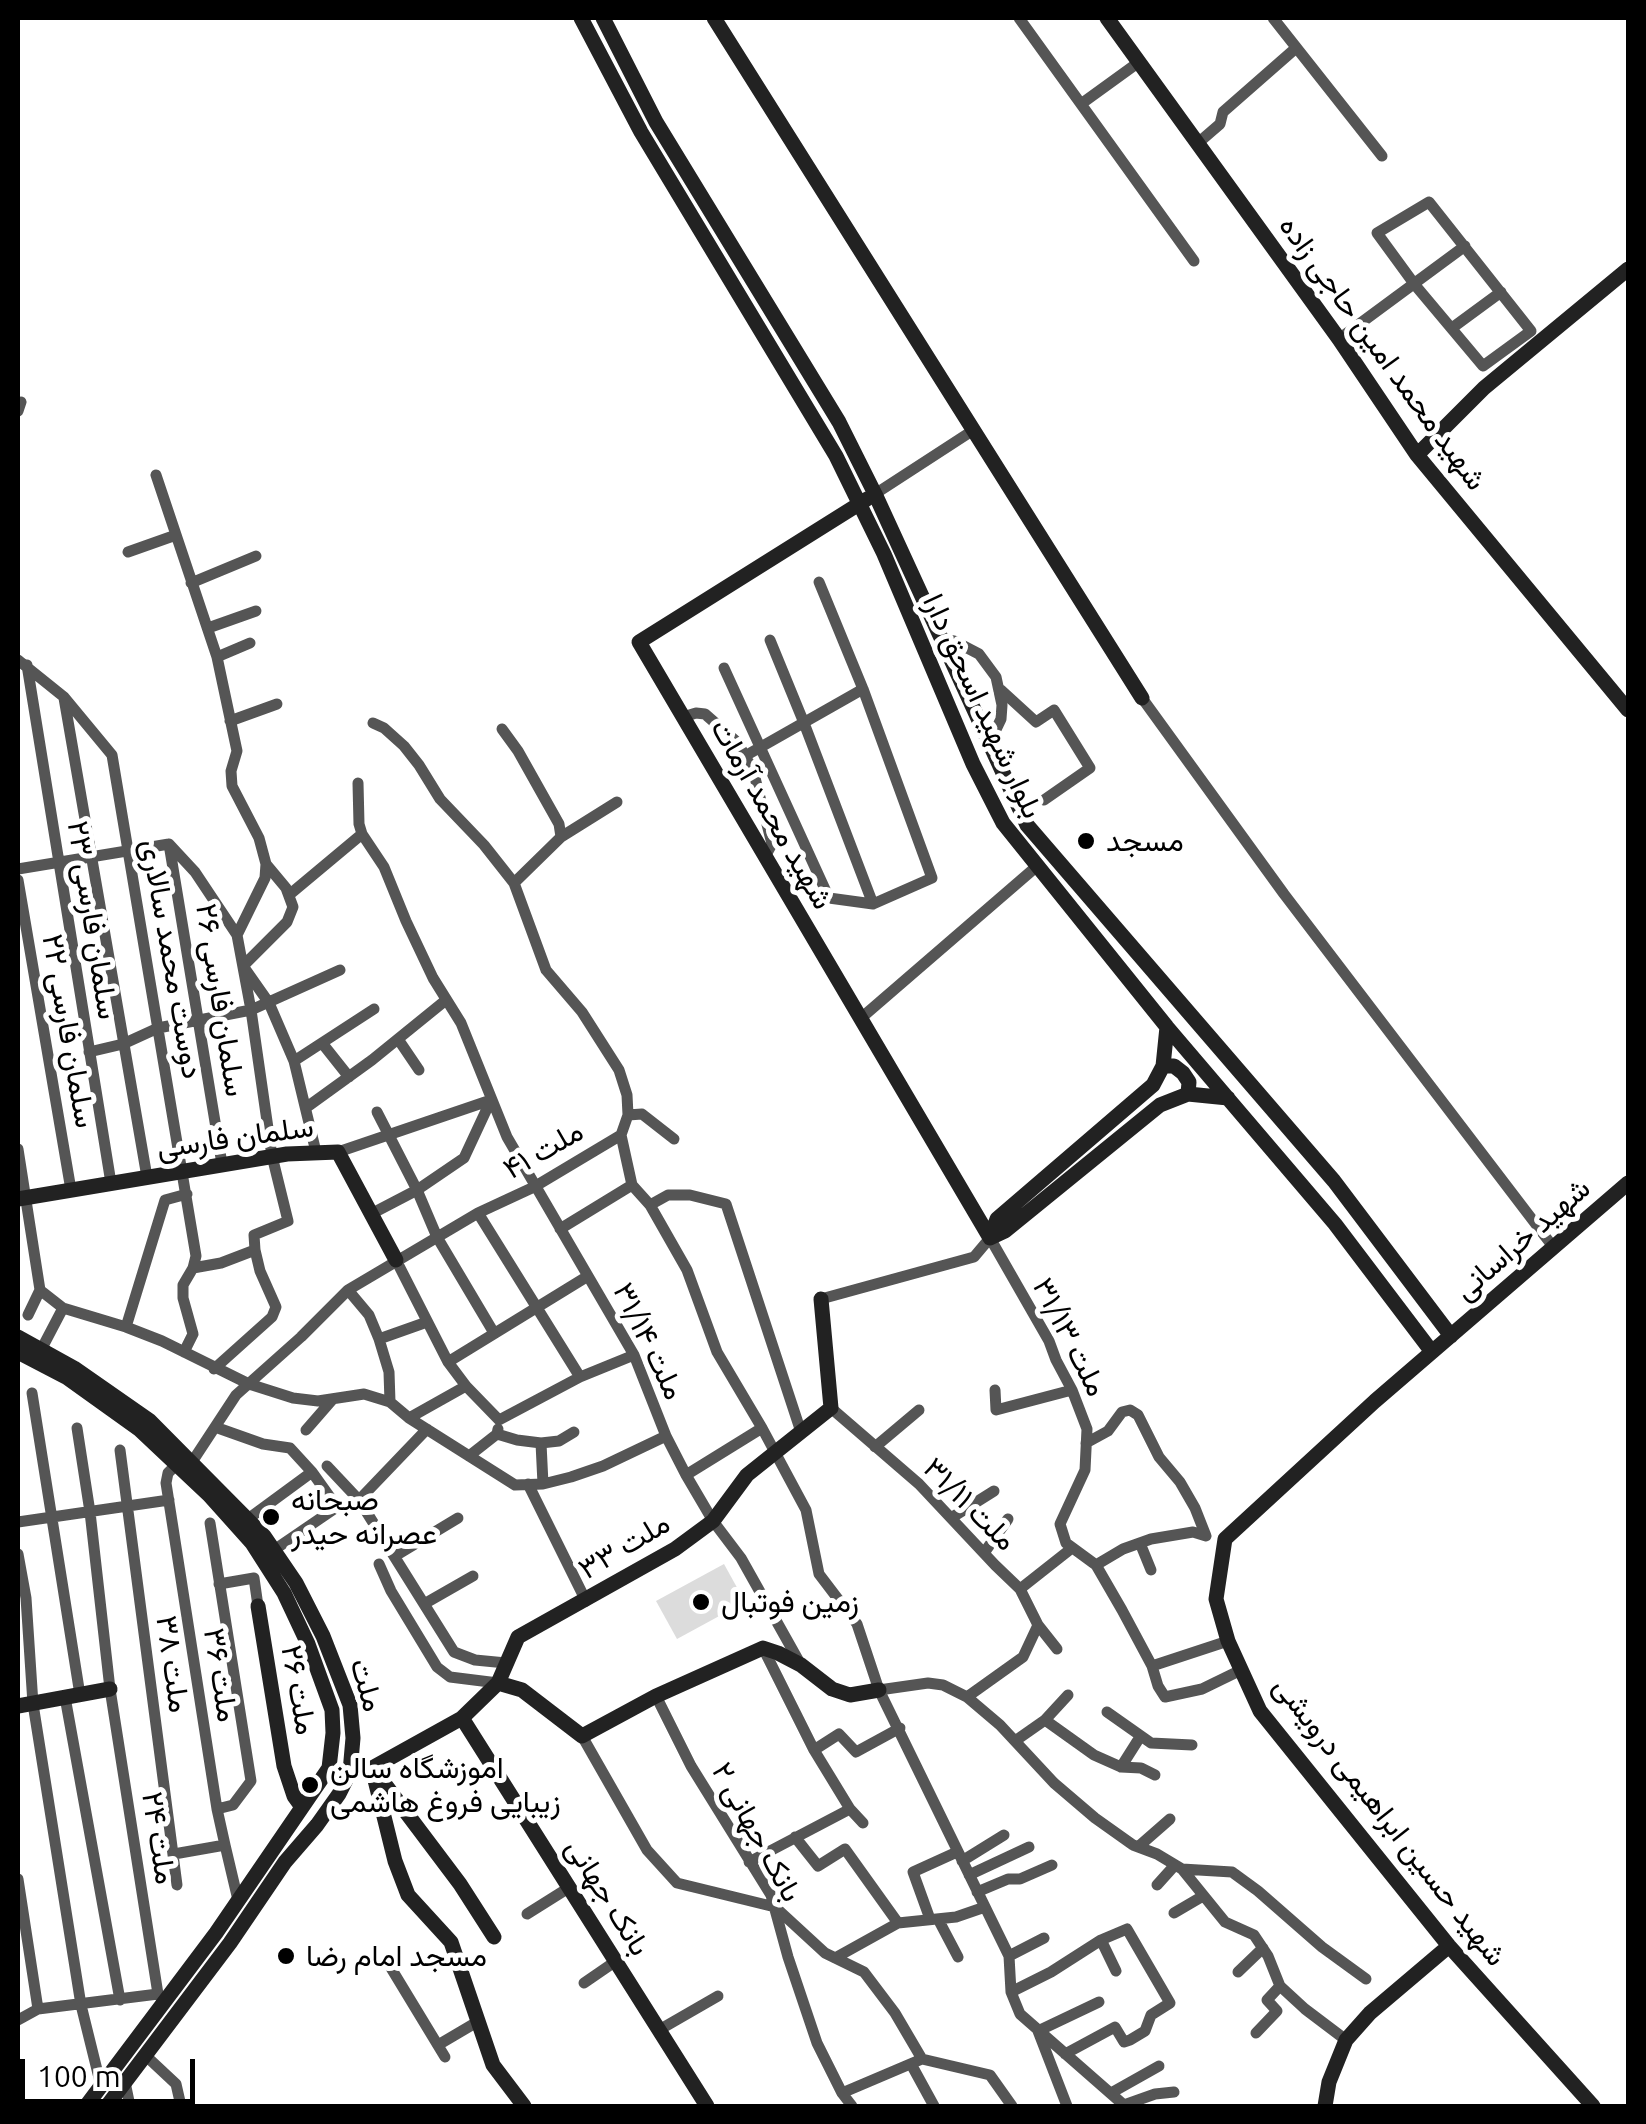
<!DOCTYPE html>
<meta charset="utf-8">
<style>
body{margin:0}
#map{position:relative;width:1646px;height:2124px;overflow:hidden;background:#fff;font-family:Ubuntu,sans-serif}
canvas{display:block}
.frame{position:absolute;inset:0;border:20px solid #000;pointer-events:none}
.scale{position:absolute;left:20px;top:2059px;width:175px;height:45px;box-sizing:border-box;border:5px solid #000;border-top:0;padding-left:12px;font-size:30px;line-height:35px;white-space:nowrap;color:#000;-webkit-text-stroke:8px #fff;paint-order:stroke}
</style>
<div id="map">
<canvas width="1646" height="2124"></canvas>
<div class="frame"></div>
<div class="scale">100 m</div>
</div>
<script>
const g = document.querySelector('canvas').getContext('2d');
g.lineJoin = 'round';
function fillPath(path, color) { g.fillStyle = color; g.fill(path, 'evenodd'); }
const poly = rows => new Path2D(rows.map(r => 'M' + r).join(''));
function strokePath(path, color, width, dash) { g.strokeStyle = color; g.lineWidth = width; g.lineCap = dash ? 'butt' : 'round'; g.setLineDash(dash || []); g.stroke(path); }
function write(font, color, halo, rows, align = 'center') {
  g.font = font + ' Ubuntu,Vazirmatn,sans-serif'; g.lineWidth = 10; g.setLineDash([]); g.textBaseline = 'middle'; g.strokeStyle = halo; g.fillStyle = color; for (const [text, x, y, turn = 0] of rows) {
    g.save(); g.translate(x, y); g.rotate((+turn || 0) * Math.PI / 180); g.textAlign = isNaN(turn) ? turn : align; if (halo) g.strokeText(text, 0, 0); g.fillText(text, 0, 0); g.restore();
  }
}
fillPath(poly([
 [724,1564,745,1602,677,1639,656,1601]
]), '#dcdcdc');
strokePath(poly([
 [1019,18,1194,261],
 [1273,18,1382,156],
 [1081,104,1139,62],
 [1198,143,1220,124,1223,112,1296,48],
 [1429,202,1531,331,1483,366,1415,285,1377,233,1429,202],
 [1452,328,1501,292],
 [1339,339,1465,246],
 [18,411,21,402],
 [156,475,217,657,237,751,231,771,232,786,259,838,266,864,265,878,237,935],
 [875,494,972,431],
 [128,552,176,535],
 [191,583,256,556],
 [208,628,256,611],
 [940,639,954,641,979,654,996,677,1002,705,1001,719,989,744],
 [770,640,804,723,873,904],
 [217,657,250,643],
 [18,660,64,697,112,755,196,1256,193,1268,183,1285,183,1298,193,1334,184,1352],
 [27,665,111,1183],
 [724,668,829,898,873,904,932,878,863,689,819,582],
 [1001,690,1036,722,1054,710,1090,768,1044,800],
 [64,698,147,1177],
 [1142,698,1284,894,1554,1248],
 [683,717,696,713,705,714,738,743,745,756,753,770,772,844,765,857],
 [230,721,277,704],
 [373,723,384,728,404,746,419,765,440,799,484,845,514,883,546,970,582,1012,619,1070,627,1095,628,1115,621,1135],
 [502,729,518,751,559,824,561,837,514,883],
 [745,756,863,689],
 [358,783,359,824,362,834,384,867,406,921,433,978,461,1023,507,1137,634,1355,666,1436,686,1475,713,1521,741,1558,801,1665],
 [561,837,617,802],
 [169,844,195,872,237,935,251,1010,272,1156,288,1221,254,1235,255,1250,260,1271,276,1307,272,1317,214,1369],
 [169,844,222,1164],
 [266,864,286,888,293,907,287,922,243,966,269,1003,294,1061,316,1152],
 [18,869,169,844],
 [18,880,71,1190],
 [289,895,362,834],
 [860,1019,1036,867],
 [398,1039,419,1070],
 [322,1043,349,1077],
 [89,1052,123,1044,158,1028,251,1010,340,970],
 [294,1061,374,1009],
 [307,1107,372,1060,446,1000],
 [377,1112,417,1190,437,1237,494,1333],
 [628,1115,642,1114,674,1139],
 [18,1149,40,1290,63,1308,126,1327,162,1341,249,1384,293,1398,318,1401,364,1394,390,1402,409,1418,515,1485,543,1484,571,1477,603,1466,666,1436],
 [338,1152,491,1100],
 [650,1205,687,1270,717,1352,762,1428,806,1510,819,1574,857,1624,879,1690,1009,1956,1011,1992,1020,2014,1125,2106],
 [371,1214,417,1190,464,1158,491,1100],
 [560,1229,632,1185],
 [396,1260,448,1362,466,1386,499,1420,580,1377,478,1213],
 [193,1268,221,1263,255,1250],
 [348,1290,369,1315,379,1339,389,1372,390,1402],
 [821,1299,974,1257,990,1238,1049,1341,1056,1360,1072,1390,1087,1429,1085,1470,1060,1524,1066,1543,1096,1565,1122,1610,1152,1666,1158,1686,1165,1697,1202,1689,1241,1670],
 [28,1315,40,1290],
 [126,1327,165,1200,187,1194],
 [379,1339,427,1322],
 [41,1350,63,1308],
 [448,1362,588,1276],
 [580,1377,634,1355],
 [995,1390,996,1410,1072,1390],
 [32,1393,80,1695],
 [831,1408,919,1484,995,1565,1020,1589,1038,1625,1057,1649],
 [409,1418,466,1386],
 [215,1427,263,1444,290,1448,312,1472,337,1507,274,1550],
 [77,1428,90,1512,110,1689,158,1994],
 [306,1430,333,1399],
 [497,1434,517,1440,541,1443,559,1441,574,1432],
 [541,1443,543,1484],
 [1086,1443,1108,1431,1122,1412,1130,1410,1138,1415,1159,1457,1180,1482,1195,1508,1206,1536],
 [875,1447,919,1410],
 [120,1450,177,1885],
 [469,1456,497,1434,498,1429],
 [192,1462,236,1395,301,1337,348,1290,478,1213,534,1187,621,1135,632,1185,650,1205,668,1195,690,1195,726,1204,801,1432],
 [327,1466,359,1500,454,1652,475,1660,506,1663],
 [686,1475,762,1428],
 [528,1484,586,1601],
 [359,1500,427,1429],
 [951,1518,994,1491],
 [248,1519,312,1472],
 [18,1522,169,1500],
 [210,1523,251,1781,233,1805,217,1809],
 [1140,1543,1151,1570],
 [984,1553,1008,1519],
 [18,1554,26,1598,33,1704,81,2005,101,2086],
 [395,1556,458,1518],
 [379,1564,391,1591,437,1667,450,1677,498,1683],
 [1096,1565,1123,1549,1151,1539,1193,1532,1206,1536],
 [219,1584,254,1578,258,1606],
 [1020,1589,1072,1548],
 [424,1604,473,1576],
 [763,1648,814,1750,850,1809,863,1823],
 [1152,1666,1228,1641],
 [879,1690,928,1683,943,1685,967,1697,1000,1725,1054,1783,1095,1818,1133,1845,1157,1854,1182,1869,1225,1922,1254,1935,1268,1956,1280,1986,1305,2009,1346,2040],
 [656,1696,691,1766,771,1895,788,1957,817,2043,842,2093,852,2106],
 [65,1697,120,2000],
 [967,1697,1023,1657,1038,1625],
 [1107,1712,1151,1743,1192,1745],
 [1045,1720,1094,1755,1121,1767,1141,1768,1155,1775],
 [582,1736,647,1850,677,1883,775,1907,825,1953,864,1972,895,2013,922,2059,990,2075,1012,2106],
 [1015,1741,1045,1720,1068,1695],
 [814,1750,839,1734,856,1752,900,1728],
 [1121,1767,1140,1737],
 [795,1837,818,1866,845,1849,898,1923],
 [225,1845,238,1900],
 [1138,1847,1170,1819],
 [174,1854,225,1845,217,1809,166,1483,168,1473,176,1465],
 [962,1861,1004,1835],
 [749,1862,850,1809],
 [1182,1869,1232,1872,1258,1891,1322,1947,1366,1979],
 [969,1875,1029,1847],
 [18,1879,38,2009],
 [1157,1885,1175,1865],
 [977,1892,1008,1879,1020,1879,1052,1865],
 [1174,1913,1203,1896],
 [527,1914,570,1887],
 [930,1919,913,1872,957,1852],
 [938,1919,958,1957],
 [1009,1956,1044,1938],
 [835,1958,898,1923,956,1917,985,1907],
 [391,1968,445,2057],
 [1238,1972,1263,1948],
 [584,1983,616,1961],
 [1011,1992,1051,1972,1101,1940,1116,1971],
 [18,2020,38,2009,158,1994,162,1999],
 [659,2030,718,1996],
 [1256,2033,1277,2011,1267,2000,1280,1986],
 [438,2045,477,2022],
 [1065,2054,1115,2027,1124,2042,1130,2040,1145,2031,1151,2015,1170,2003,1127,1929,1101,1940],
 [145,2055,176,2084,181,2106],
 [911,2064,934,2106],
 [125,2082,130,2106],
 [842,2093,922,2059],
 [1111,2093,1159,2066],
 [1124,2105,1155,2094,1174,2092],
 [1067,2106,1038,2031,1099,2002]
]), '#555', 11);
strokePath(poly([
 [581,18,641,132,836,456,884,554,973,764,1003,823,1167,1027,1335,1224,1432,1352],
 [603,18,656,122,839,422,875,494,1027,825,1334,1181,1451,1336],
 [714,18,1142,698],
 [1107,18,1339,339,1417,455,1628,710],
 [1417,455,1484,388,1628,269],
 [867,499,639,642,990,1238],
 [1163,1066,1174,1066,1183,1073,1189,1082,1188,1094],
 [18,1199,287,1154,338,1152,396,1260],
 [990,1238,997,1219,1153,1085,1163,1066,1167,1027],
 [990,1238,1005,1231,1160,1105,1188,1094,1228,1098],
 [18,1337,74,1368,150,1421,264,1536,296,1583,323,1636,350,1705,353,1738,350,1772,339,1794,317,1825,285,1862,230,1943,107,2106],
 [18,1352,66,1377,140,1430,209,1495,252,1543,284,1593,308,1644,332,1710,333,1733,329,1768,216,1933,86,2106],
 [258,1606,284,1766,294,1796,302,1807],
 [498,1683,522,1690,582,1736,656,1696,763,1648,778,1653,801,1665,832,1689,850,1695,879,1690],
 [18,1706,110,1689],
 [462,1718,707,2106],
 [372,1768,395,1861,408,1895,451,1942,493,2065,524,2106],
 [350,1772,372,1768,462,1718,498,1683,518,1637,675,1549,713,1521,747,1475,831,1408,821,1299],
 [378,1775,460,1884,494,1937],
 [1325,2106,1329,2082,1346,2040,1370,2013,1449,1946],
 [1593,2106,1449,1946,1260,1711,1228,1641,1216,1599,1225,1539,1375,1401,1628,1183]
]), '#222', 15);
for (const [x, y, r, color] of [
 [1086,841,10,"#000"],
 [271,1517,10,"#000"],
 [701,1602,10,"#000"],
 [310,1785,10,"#000"],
 [286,1956,10,"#000"]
]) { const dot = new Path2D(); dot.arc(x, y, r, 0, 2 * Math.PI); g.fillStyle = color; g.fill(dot); strokePath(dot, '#fff', 4); }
write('30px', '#000', '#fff', [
 ["شهید محمد امین حاجی زاده",1383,353,54],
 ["بلوار شهید اسحق دارا",983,706,65],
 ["شهید محمد آرمات",772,814,60],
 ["سلمان فارسی ۲۳",93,920,81],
 ["دوست محمد سالاری",172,959,80],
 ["سلمان فارسی ۲۶",221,1000,81],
 ["سلمان فارسی ۲۲",69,1031,80],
 ["سلمان فارسی",235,1137,-8],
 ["ملت ۴۱",543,1150,-30],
 ["شهید خراسانی",1522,1239,-41],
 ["ملت ۳۱/۱۳",1070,1337,63],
 ["ملت ۳۱/۱۴",649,1341,64],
 ["ملت ۳۱/۱۱",970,1504,45],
 ["ملت ۳۳",624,1546,-31],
 ["ملت ۳۸",173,1664,82],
 ["ملت ۳۶",221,1675,81],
 ["ملت",367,1685,74],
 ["ملت ۲۶",299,1690,80],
 ["شهید حسین ابراهیمی درویشی",1390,1821,52],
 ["بانک جهانی ۲",757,1832,61],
 ["ملت ۲۴",159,1838,81],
 ["بانک جهانی",608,1897,58]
]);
write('30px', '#000', '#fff', [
 ["مسجد",1106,841],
 ["صبحانه",291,1500],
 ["عصرانه حیدر",291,1534],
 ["زمین فوتبال",721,1602],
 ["اموزشگاه سالن",330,1768],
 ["زیبایی فروغ هاشمی",330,1802],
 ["مسجد امام رضا",306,1956]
], 'left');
</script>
